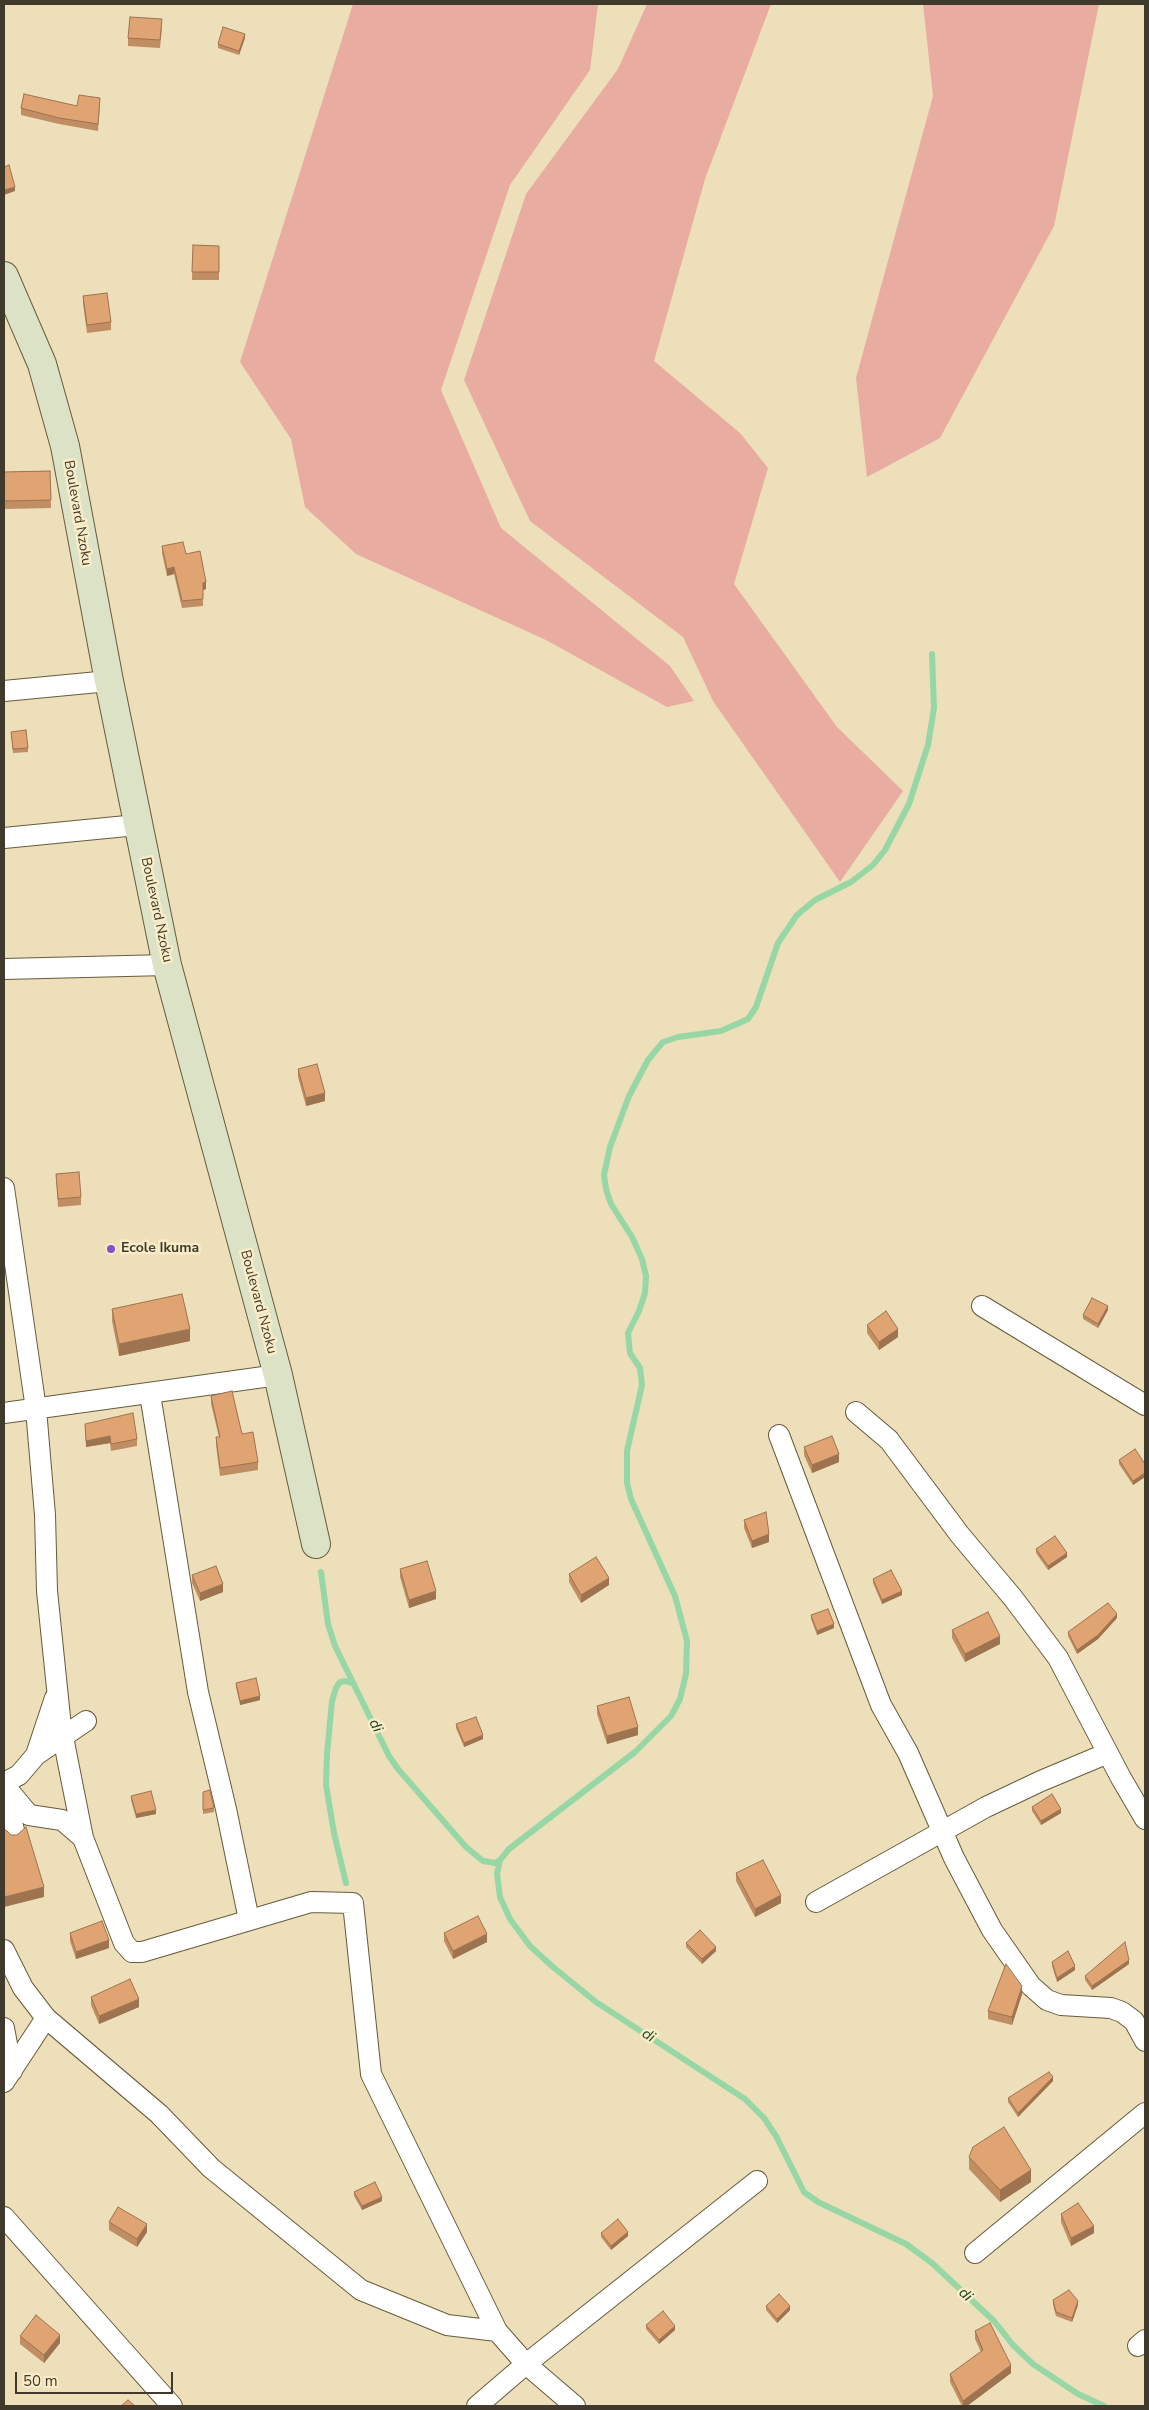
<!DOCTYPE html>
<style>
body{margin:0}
#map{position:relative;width:1149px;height:2410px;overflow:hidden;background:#ecdfba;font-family:"Nunito Sans",sans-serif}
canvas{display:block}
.frame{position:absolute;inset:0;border:5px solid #3f3a2b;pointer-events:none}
.scale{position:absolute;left:15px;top:2372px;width:158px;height:22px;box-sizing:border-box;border:2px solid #3f3a2b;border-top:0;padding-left:6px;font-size:15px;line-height:18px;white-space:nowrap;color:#3f3a2b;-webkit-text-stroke:4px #f9ecc7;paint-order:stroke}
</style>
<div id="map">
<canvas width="1149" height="2410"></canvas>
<div class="frame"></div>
<div class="scale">50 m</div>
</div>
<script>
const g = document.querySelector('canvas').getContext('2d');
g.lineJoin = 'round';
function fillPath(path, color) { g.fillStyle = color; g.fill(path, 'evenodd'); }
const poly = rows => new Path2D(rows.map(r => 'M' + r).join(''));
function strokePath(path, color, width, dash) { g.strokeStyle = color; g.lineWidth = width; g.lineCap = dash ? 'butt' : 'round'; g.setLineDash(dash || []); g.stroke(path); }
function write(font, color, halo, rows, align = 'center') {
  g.font = font + ' "Nunito Sans",sans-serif'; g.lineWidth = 5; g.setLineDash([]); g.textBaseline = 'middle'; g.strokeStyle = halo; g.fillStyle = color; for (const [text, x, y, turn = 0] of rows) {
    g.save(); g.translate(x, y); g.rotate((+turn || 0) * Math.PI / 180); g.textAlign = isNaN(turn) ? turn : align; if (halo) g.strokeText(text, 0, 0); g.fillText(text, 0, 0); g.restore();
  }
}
fillPath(poly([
 [353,4,598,4,590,70,510,185,441,390,501,528,670,666,694,701,667,707,546,640,356,554,305,507,291,439,240,362],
 [647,4,771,4,705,179,654,361,740,433,768,468,734,584,837,727,903,791,840,882,713,701,683,637,530,521,464,380,526,194,618,69],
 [923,4,1099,4,1054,226,940,438,867,477,856,378,933,96]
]), '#e8aca1');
strokePath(poly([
 [932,654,934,708,928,745,909,804,885,850,873,865,851,882,815,900,797,915,778,943,756,1007,748,1019,721,1031,678,1037,663,1042,648,1060,629,1096,610,1147,604,1175,606,1189,611,1204,632,1237,642,1259,646,1276,645,1293,639,1311,628,1333,630,1353,640,1368,642,1385,627,1451,627,1483,631,1499,675,1596,687,1641,686,1674,680,1699,671,1716,635,1752,509,1849,500,1860,497,1874,500,1897,510,1919,530,1946,553,1967,596,2002,745,2099,764,2118,776,2136,804,2192,818,2202,906,2244,932,2263,994,2321,1013,2345,1033,2364,1078,2394,1104,2406],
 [321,1572,328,1624,335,1646,389,1756,398,1769,466,1847,483,1861,495,1863,500,1860],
 [346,1883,334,1833,326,1785,327,1754,332,1701,336,1688,340,1682,345,1681,354,1684]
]), '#97d7a5', 6);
const street = poly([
 [4,691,109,681],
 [4,838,137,825],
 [4,969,167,965],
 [4,1188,36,1409,45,1515,47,1591,61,1727,83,1838,124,1943,132,1952,142,1952,311,1902,353,1903,371,2074,497,2331,526,2364,575,2406],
 [982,1306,1145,1405],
 [150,1394,198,1692,226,1809,249,1920],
 [856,1412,889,1440,960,1535,1013,1598,1058,1658,1121,1778,1145,1819],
 [4,1413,278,1375],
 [779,1435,881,1705,908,1753,954,1858,992,1930,1031,1986,1047,2000,1061,2005,1111,2008,1122,2012,1134,2021,1145,2041],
 [36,1755,55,1698],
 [4,1783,19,1775,36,1755,86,1721],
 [4,1785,29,1815,62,1820,83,1838],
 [7,1803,15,1834],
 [816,1902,986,1807,1041,1781,1108,1753],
 [4,1950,23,1988,46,2018,159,2114,211,2168,361,2290,447,2325,497,2331],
 [4,2028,12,2071],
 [4,2082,46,2018],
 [4,2217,172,2406],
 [975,2253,1145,2113],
 [1138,2346,1145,2340],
 [477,2406,526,2364,757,2181]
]);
const secondary = poly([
 [4,276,42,364,65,446,109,681,167,965,278,1375,316,1544]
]);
strokePath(street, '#675b3b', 22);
strokePath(secondary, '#675b3b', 30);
strokePath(street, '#fff', 20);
strokePath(secondary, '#dce2c6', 28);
fillPath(poly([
 [162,27,160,48,128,46,128,38],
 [245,38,239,55,218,48,218,44],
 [100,105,98,131,59,124,21,115,21,108],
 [193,245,219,246,219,280,192,280],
 [83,296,111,322,111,330,87,333,83,304],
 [50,471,51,508,4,509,4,472],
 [162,546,186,554,206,589,203,590,203,606,182,608,174,574,167,576,162,553],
 [11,732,28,748,28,752,13,753],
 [298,1069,325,1101,306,1106,298,1077],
 [56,1174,81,1197,81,1205,58,1207],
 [112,1309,190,1341,119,1356,112,1321],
 [1108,1310,1098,1328,1083,1319,1083,1315],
 [867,1325,898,1337,879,1350,867,1333],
 [211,1396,242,1434,258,1462,258,1470,220,1476,216,1445,216,1437,219,1437,211,1404],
 [85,1424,137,1439,137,1446,111,1451,110,1443,86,1447],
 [804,1447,839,1462,812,1473,804,1455],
 [1119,1460,1145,1464,1145,1477,1133,1485,1119,1464],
 [744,1520,769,1542,752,1548,744,1528],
 [1036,1549,1067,1557,1048,1570,1036,1553],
 [400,1569,436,1599,409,1608,400,1577],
 [569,1574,609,1585,581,1603,569,1582],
 [192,1575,223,1592,200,1601,192,1583],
 [873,1579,902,1595,882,1604,873,1583],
 [811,1615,834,1628,817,1635,811,1619],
 [1117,1618,1098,1639,1077,1654,1068,1636,1068,1632],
 [952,1630,1000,1644,965,1662,952,1638],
 [236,1683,260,1700,240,1705,236,1687],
 [597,1706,638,1735,607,1744,597,1714],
 [456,1724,483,1739,464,1747,456,1728],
 [203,1792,214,1808,214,1812,203,1814],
 [131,1796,156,1814,136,1818,131,1800],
 [1032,1807,1061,1813,1041,1825,1032,1811],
 [736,1873,781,1903,755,1917,736,1881],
 [70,1933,109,1948,76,1959,70,1941],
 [444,1933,487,1942,453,1959,444,1941],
 [686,1943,716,1951,702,1964,686,1947],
 [1052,1962,1075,1970,1057,1982,1052,1966],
 [1129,1964,1092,1990,1085,1980,1085,1976],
 [1022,1994,1012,2025,988,2019,988,2011],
 [91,1997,139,2007,99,2024,91,2005],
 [1053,2081,1018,2117,1008,2102,1008,2098],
 [969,2157,1031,2182,1000,2202,969,2169],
 [354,2192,382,2201,362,2210,354,2196],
 [1061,2214,1094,2233,1071,2246,1061,2222],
 [109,2222,147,2232,137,2247,109,2230],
 [601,2233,628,2236,611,2250,601,2237],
 [1053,2300,1078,2305,1072,2322,1056,2316,1053,2305],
 [766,2306,790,2310,777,2323,766,2310],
 [646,2325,675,2330,659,2344,646,2329],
 [975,2331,1011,2373,967,2406,962,2406,950,2382,950,2374,981,2352,975,2339],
 [20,2336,60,2343,44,2363,20,2344]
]), '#c18d63');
fillPath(poly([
 [245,34,245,38,239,55,239,51],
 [15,187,15,191,4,195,4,190],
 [174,567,174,574,167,576,167,569],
 [206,582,206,589,203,590,203,583],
 [325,1093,325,1101,306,1106,306,1098],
 [1108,1306,1108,1310,1098,1328,1098,1324],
 [190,1329,190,1341,119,1356,119,1344],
 [898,1329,898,1337,879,1350,879,1342],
 [110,1436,110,1443,86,1447,86,1441],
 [839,1454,839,1462,812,1473,812,1465],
 [1145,1473,1145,1477,1133,1485,1133,1481],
 [769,1534,769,1542,752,1548,752,1541],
 [1067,1553,1067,1557,1048,1570,1048,1566],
 [609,1578,609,1585,581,1603,581,1595],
 [223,1584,223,1592,200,1601,200,1593],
 [436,1591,436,1599,409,1608,409,1600],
 [902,1591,902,1595,882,1604,882,1600],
 [1117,1614,1117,1618,1098,1639,1077,1654,1077,1650],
 [834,1624,834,1628,817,1635,817,1631],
 [1000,1636,1000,1644,965,1662,965,1654],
 [260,1696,260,1700,240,1705,240,1701],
 [638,1727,638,1735,607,1744,607,1736],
 [483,1735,483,1739,464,1747,464,1743],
 [1061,1809,1061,1813,1041,1825,1041,1821],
 [156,1810,156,1814,136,1818,136,1814],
 [44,1887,44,1897,4,1907,4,1897],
 [781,1895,781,1903,755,1917,755,1909],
 [487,1934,487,1942,453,1959,453,1951],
 [109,1940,109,1948,76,1959,76,1952],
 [716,1947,716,1951,702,1964,702,1959],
 [1129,1960,1129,1964,1092,1990,1092,1986],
 [1075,1966,1075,1970,1057,1982,1057,1978],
 [1022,1986,1022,1994,1012,2025,1012,2017],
 [139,1999,139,2007,99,2024,99,2016],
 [1053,2077,1053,2081,1018,2117,1018,2113],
 [1031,2170,1031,2182,1000,2202,1000,2190],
 [382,2197,382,2201,362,2210,362,2206],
 [147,2224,147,2232,137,2247,137,2239],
 [1094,2226,1094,2233,1071,2246,1071,2238],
 [628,2232,628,2236,611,2250,611,2246],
 [1078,2301,1078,2305,1072,2322,1072,2318],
 [790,2306,790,2310,777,2323,777,2319],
 [675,2326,675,2330,659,2344,659,2340],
 [60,2335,60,2343,44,2363,44,2355],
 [1011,2365,1011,2373,967,2406,963,2406,963,2401]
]), '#9d7350');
const building = poly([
 [130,17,162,19,160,40,128,38,130,17],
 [223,27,245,34,239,51,218,44,223,27],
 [24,94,77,106,79,95,100,98,98,124,59,118,21,108,24,94],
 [9,165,15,187,4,190,4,167,9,165],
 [193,245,219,246,219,272,192,272,193,245],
 [107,293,111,322,87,325,83,296,107,293],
 [50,471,51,500,4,501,4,472,50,471],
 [183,542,186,554,200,551,206,582,203,583,203,599,182,601,174,567,167,569,162,546,183,542],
 [26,730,28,748,13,749,11,732,26,730],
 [317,1064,325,1093,306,1098,298,1069,317,1064],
 [79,1172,81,1197,58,1199,56,1174,79,1172],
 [182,1294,190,1329,119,1344,112,1309,182,1294],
 [1092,1298,1108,1306,1098,1324,1083,1315,1092,1298],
 [886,1311,898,1329,879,1342,867,1325,886,1311],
 [232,1391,242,1434,253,1432,258,1462,220,1468,216,1437,220,1437,211,1396,232,1391],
 [133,1413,137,1439,111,1444,110,1436,86,1441,85,1424,133,1413],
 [832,1436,839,1454,812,1465,804,1447,832,1436],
 [1135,1449,1145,1464,1145,1473,1133,1481,1119,1460,1135,1449],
 [766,1512,769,1534,752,1541,744,1520,766,1512],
 [1055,1536,1067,1553,1048,1566,1036,1549,1055,1536],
 [596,1557,609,1578,581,1595,569,1574,596,1557],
 [427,1561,436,1591,409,1600,400,1569,427,1561],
 [216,1566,223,1584,200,1593,192,1575,216,1566],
 [891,1570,902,1591,882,1600,873,1579,891,1570],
 [1108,1603,1117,1614,1098,1635,1077,1650,1068,1632,1108,1603],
 [828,1609,834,1624,817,1631,811,1615,828,1609],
 [988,1612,1000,1636,965,1654,952,1630,988,1612],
 [256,1678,260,1696,240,1701,236,1683,256,1678],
 [629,1697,638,1727,607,1736,597,1706,629,1697],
 [476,1717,483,1735,464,1743,456,1724,476,1717],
 [210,1790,214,1808,203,1810,203,1792,210,1790],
 [151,1791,156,1810,136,1814,131,1796,151,1791],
 [1052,1794,1061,1809,1041,1821,1032,1807,1052,1794],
 [26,1827,44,1887,4,1897,4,1831,6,1830,11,1835,17,1835,26,1827],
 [763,1860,781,1895,755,1909,736,1873,763,1860],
 [478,1916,487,1934,453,1951,444,1933,478,1916],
 [102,1921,109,1940,76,1952,70,1933,102,1921],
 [700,1930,716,1947,702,1959,686,1943,700,1930],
 [1125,1942,1129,1960,1092,1986,1085,1976,1125,1942],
 [1068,1951,1075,1966,1057,1978,1052,1962,1068,1951],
 [1006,1964,1022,1986,1012,2017,988,2011,1006,1964],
 [130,1979,139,1999,99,2016,91,1997,130,1979],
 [1049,2072,1053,2077,1018,2113,1008,2098,1049,2072],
 [1004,2127,1031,2170,1000,2190,969,2157,973,2147,1004,2127],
 [375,2182,382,2197,362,2206,354,2192,375,2182],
 [1078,2203,1094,2226,1071,2238,1061,2214,1078,2203],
 [118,2207,147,2224,137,2239,109,2222,118,2207],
 [618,2219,628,2232,611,2246,601,2233,618,2219],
 [1069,2290,1078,2301,1072,2318,1056,2312,1053,2300,1069,2290],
 [779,2294,790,2306,777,2319,766,2306,779,2294],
 [663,2311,675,2326,659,2340,646,2325,663,2311],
 [36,2315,60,2335,44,2355,20,2336,36,2315],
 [990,2323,1011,2365,963,2401,950,2374,983,2350,975,2331,990,2323],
 [128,2400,135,2406,121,2406,128,2400]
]);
fillPath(building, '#e0a473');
strokePath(building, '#9d7350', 1);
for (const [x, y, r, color] of [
 [111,1249,5,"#8250c9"]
]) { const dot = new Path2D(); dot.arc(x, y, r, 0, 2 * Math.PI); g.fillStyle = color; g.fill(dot); strokePath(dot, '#f9ecc7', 2); }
write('14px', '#3f3a2b', '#f9ecc7', [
 ["Boulevard Nzoku",77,513,80],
 ["Boulevard Nzoku",156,910,78],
 ["Boulevard Nzoku",258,1302,75]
]);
write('bold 14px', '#3f3a2b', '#f9ecc7', [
 ["Ecole Ikuma",121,1249]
], 'left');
write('italic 15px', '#164525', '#f9ecc7', [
 ["di",375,1726,64],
 ["di",648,2036,33],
 ["di",965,2295,43]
]);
</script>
